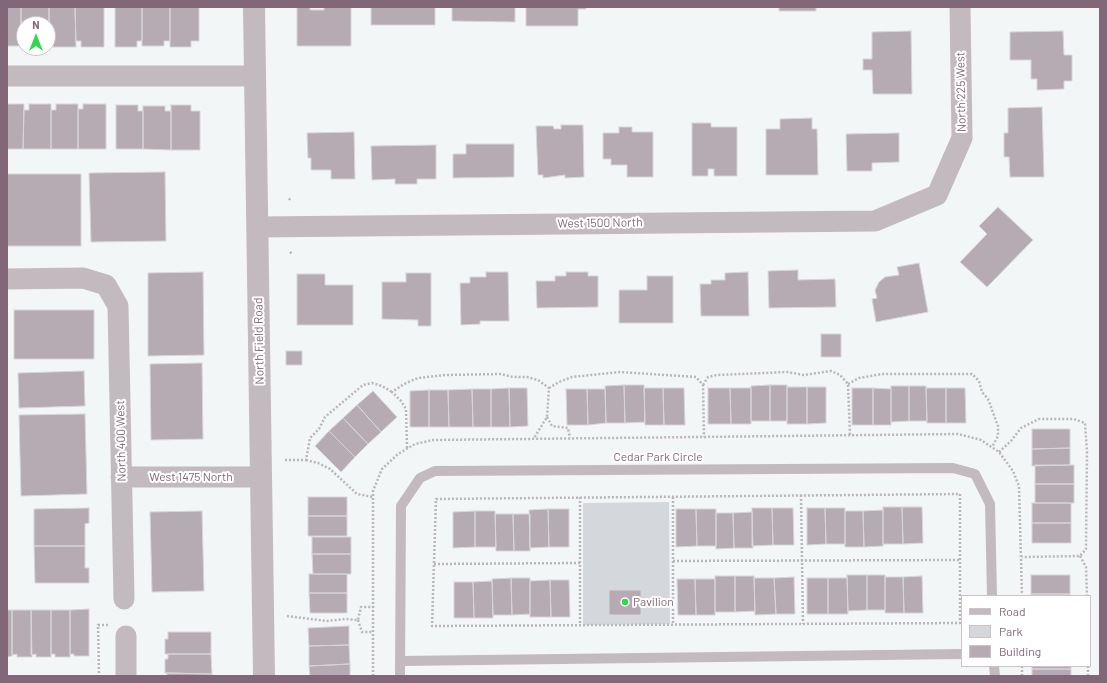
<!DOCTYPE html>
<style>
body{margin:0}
#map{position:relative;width:1107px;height:683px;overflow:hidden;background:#f3f6f6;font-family:Barlow,sans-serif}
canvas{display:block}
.frame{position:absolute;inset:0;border:8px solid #826778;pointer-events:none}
.legend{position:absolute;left:961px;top:595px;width:130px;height:72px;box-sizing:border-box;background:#fff;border:1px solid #cdc2c9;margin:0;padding:5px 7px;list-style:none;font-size:12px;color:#826778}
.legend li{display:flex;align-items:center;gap:8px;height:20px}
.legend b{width:20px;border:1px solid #cdc2c9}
.north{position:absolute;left:16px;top:16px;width:40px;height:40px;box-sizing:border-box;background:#fff;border:1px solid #cdc2c9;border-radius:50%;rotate:0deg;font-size:11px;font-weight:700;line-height:16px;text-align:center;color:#826778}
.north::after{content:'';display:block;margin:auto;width:14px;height:18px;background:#33d64c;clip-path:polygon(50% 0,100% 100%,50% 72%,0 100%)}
</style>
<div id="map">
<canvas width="1107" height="683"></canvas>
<div class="frame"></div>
<ul class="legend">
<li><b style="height:5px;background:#c2babf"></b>Road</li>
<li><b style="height:11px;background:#d4d8dc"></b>Park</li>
<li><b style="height:11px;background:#b6aab3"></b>Building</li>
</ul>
<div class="north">N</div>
</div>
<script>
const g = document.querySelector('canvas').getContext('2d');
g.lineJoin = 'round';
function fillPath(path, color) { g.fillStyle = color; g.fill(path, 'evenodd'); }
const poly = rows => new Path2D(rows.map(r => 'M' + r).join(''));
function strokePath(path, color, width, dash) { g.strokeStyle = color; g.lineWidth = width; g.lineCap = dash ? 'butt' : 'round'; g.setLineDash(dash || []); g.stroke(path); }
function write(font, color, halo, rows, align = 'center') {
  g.font = font + ' Barlow,sans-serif'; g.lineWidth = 4; g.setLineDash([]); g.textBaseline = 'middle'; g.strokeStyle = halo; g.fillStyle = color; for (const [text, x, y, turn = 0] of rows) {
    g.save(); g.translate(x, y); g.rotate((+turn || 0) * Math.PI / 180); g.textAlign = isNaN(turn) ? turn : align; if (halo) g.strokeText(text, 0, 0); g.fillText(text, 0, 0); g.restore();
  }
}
fillPath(poly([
 [669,502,670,624,583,625,583,503]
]), '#d4d8dc');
const building = poly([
 [7,7,21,7,21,46,7,46,7,7],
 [21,7,49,7,49,47,48,24,24,24,24,41,21,41,21,7],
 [49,7,75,7,76,47,53,47,53,41,49,41,49,7],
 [75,7,104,7,104,47,81,47,81,41,76,41,75,7],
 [115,7,142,7,142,41,137,41,137,47,115,47,115,7],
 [142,7,170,7,170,41,164,41,164,46,142,46,142,7],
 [170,7,199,7,199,41,191,41,191,47,170,47,170,7],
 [297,7,310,7,310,10,324,10,324,7,351,7,351,46,297,46,297,7],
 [371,7,435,7,435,25,371,25,371,7],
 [452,7,515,7,515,22,452,21,452,7],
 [526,7,586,7,586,9,578,9,578,26,526,26,526,7],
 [779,7,816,7,816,11,779,11,779,7],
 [911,31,912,94,873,94,872,70,863,70,863,59,872,59,872,32,911,31],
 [1063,31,1064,55,1072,55,1072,81,1064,81,1064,89,1037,90,1037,79,1031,79,1031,60,1010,60,1010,32,1063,31],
 [7,104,24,104,23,149,7,149,7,104],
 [29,104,51,104,51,149,23,149,24,110,29,110,29,104],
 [56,104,78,104,78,149,51,149,51,110,56,110,56,104],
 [83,104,106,104,106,149,78,149,78,109,83,109,83,104],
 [116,105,138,105,138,111,143,111,143,149,116,149,116,105],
 [171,105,191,105,191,111,200,111,200,150,171,150,171,105],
 [143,106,165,106,165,111,171,111,171,150,143,149,143,106],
 [1042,107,1044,177,1010,177,1009,157,1004,157,1004,133,1008,133,1008,108,1042,107],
 [812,118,812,129,817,129,818,175,766,175,766,129,780,129,780,119,812,118],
 [692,123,711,123,711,127,737,127,737,176,714,176,714,169,708,169,708,176,692,176,692,123],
 [561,125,583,125,584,177,565,178,565,175,543,178,543,175,538,175,536,126,553,126,554,129,561,129,561,125],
 [619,127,632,127,632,132,653,132,653,177,627,177,627,165,611,165,611,159,603,159,603,133,619,133,619,127],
 [354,132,355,179,331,179,331,170,311,170,311,158,308,158,307,133,354,132],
 [899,133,899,162,872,163,872,171,847,171,846,134,899,133],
 [466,144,514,144,514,177,453,178,453,154,466,154,466,144],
 [436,145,436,179,417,179,417,184,395,184,395,179,372,180,371,146,436,145],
 [165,172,166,241,91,242,89,173,165,172],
 [7,174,81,174,81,246,7,246,7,174],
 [998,207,1033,240,987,287,960,262,987,234,979,226,998,207],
 [919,263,928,312,876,322,872,299,877,298,875,290,879,282,885,277,899,275,897,267,919,263],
 [798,270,798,280,835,279,836,307,769,308,768,271,798,270],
 [203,272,204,355,148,356,148,273,203,272],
 [486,272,508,272,509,321,480,321,480,324,461,325,460,283,470,283,470,277,486,277,486,272],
 [566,272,588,272,588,276,598,276,598,307,537,308,536,281,555,281,555,276,566,276,566,272],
 [748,272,749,316,701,316,700,284,711,284,711,280,725,280,725,273,748,272],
 [406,273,431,273,431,326,418,326,418,320,382,319,382,282,406,282,406,273],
 [297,274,325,274,325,285,353,285,353,325,297,325,297,274],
 [647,276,673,276,673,323,619,323,619,290,647,290,647,276],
 [14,310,94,310,94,359,14,359,14,310],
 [821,334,841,334,841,357,821,357,821,334],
 [286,351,302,351,302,365,286,365,286,351],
 [202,363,203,439,151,440,150,364,202,363],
 [84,371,85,406,19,408,18,373,84,371],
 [624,385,625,423,606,423,605,386,624,385],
 [624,385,644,385,645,422,625,423,624,385],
 [770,385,770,421,751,421,751,386,770,385],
 [770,385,787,385,787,421,770,421,770,385],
 [891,386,909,386,909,421,891,422,891,386],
 [909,386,926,386,927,421,909,421,909,386],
 [787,387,807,387,807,424,787,424,787,387],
 [807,387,826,387,826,423,807,424,807,387],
 [509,388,510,427,491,427,491,389,509,388],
 [509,388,527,388,528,426,510,427,509,388],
 [644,388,663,388,664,425,645,425,644,388],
 [663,388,684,388,685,425,664,425,663,388],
 [708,388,730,388,731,424,708,424,708,388],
 [730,388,751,388,751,424,731,424,730,388],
 [852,388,873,388,873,425,852,425,852,388],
 [873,388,891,389,891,425,873,425,873,388],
 [926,388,946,388,946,423,927,423,926,388],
 [946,388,965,388,966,423,946,423,946,388],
 [472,389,473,427,449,427,448,390,472,389],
 [472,389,491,389,491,427,473,427,472,389],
 [566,389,587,389,588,425,567,425,566,389],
 [587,389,605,389,606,423,588,425,587,389],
 [429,390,429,427,410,427,410,391,429,390],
 [429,390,448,390,449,427,429,427,429,390],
 [373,391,397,417,381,432,357,405,373,391],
 [357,405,381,432,368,444,343,418,357,405],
 [85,414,87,494,21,496,19,415,85,414],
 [343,418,368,444,355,457,329,431,343,418],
 [1032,429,1070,429,1070,448,1032,449,1032,429],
 [329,431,355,457,341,472,315,446,329,431],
 [1070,448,1070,465,1032,466,1032,449,1070,448],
 [1035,465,1074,465,1074,484,1035,484,1035,465],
 [1035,484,1074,484,1074,503,1035,503,1035,484],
 [308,497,347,497,347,516,308,516,308,497],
 [1032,503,1071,503,1071,523,1032,523,1032,503],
 [883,507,902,507,903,544,883,544,883,507],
 [902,507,922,507,923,543,903,544,902,507],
 [89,508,89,523,85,524,85,546,34,546,34,509,89,508],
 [752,508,772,508,773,545,752,546,752,508],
 [772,508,793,508,794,545,773,545,772,508],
 [807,508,825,508,826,544,807,545,807,508],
 [825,508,845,508,845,544,826,544,825,508],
 [548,509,549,547,530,548,529,510,548,509],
 [548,509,569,509,569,547,549,547,548,509],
 [676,509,696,509,697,546,676,547,676,509],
 [696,509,716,509,716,546,697,546,696,509],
 [883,510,883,546,864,547,863,511,883,510],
 [202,511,204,591,152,592,150,512,202,511],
 [475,511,475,547,453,548,453,512,475,511],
 [475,511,495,511,496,547,475,547,475,511],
 [845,511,863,511,864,547,845,547,845,511],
 [752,512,753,548,734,548,733,513,752,512],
 [716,513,733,513,734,548,716,549,716,513],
 [495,514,513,514,514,551,496,551,495,514],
 [513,514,530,514,530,551,514,551,513,514],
 [308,516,347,516,347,536,308,536,308,516],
 [1032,523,1071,523,1071,543,1032,543,1032,523],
 [312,537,351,537,351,554,312,554,312,537],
 [34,546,85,546,85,568,89,568,89,583,35,583,34,546],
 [312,554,351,554,351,574,313,574,312,554],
 [309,574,347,574,347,593,309,593,309,574],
 [847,575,867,575,867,610,848,611,847,575],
 [867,575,885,575,885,610,867,610,867,575],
 [1031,575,1070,575,1070,594,1031,594,1031,575],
 [715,576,735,576,735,612,715,612,715,576],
 [735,576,754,576,755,611,735,612,735,576],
 [922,576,923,613,904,613,903,577,922,576],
 [794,577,795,614,776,614,774,578,794,577],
 [885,577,903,577,904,613,885,613,885,577],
 [511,578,512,615,493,615,492,579,511,578],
 [511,578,530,578,530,614,512,615,511,578],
 [754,578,774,578,776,614,755,615,754,578],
 [807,578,828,578,828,614,807,614,807,578],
 [828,578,847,578,848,614,828,614,828,578],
 [677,579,695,579,696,615,678,615,677,579],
 [695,579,715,579,715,615,696,615,695,579],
 [550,580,551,617,530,617,530,581,550,580],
 [550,580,569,580,570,617,551,617,550,580],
 [492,581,493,618,474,618,473,582,492,581],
 [454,582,473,582,474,618,454,618,454,582],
 [609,590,641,590,641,615,609,615,609,590],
 [309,593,347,593,347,613,310,613,309,593],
 [1031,594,1070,594,1070,596,1031,596,1031,594],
 [89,609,89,656,74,656,74,654,70,654,70,610,89,609],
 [7,610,12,610,12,656,7,657,7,610],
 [12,610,31,610,32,657,17,657,17,654,12,655,12,610],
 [31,610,51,610,51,657,36,657,36,654,31,655,31,610],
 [51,610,70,610,70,657,55,657,55,654,51,654,51,610],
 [349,626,349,645,309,646,308,628,349,626],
 [168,632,211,632,211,654,165,654,165,639,168,639,168,632],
 [349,645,350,664,309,666,309,646,349,645],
 [168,654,211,654,212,674,165,673,165,659,168,659,168,654],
 [350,664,350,676,310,676,309,666,350,664],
 [1032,666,1071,666,1071,669,1032,669,1032,666],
 [1032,669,1071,669,1071,676,1032,676,1032,669],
 [167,673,212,674,212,676,167,676,167,673]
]);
fillPath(building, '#b6aab3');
strokePath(building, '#d5d7d7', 1);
strokePath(poly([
 [289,200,291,197],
 [290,252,292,254],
 [848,384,859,378,882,374,972,374,979,381,982,392,988,399,998,426,998,436,992,447],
 [703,385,708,377,717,375,787,372,804,375,831,371,840,375,848,384,850,435],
 [549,388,559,382,572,377,620,372,696,377,703,385,704,437],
 [547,417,552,426,568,428,570,438],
 [407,448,406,409,401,401,392,392,404,384,418,378,445,375,501,374,513,377,527,377,538,380,549,388,547,417,534,438],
 [999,452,1011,441,1021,428,1039,419,1074,419,1085,423,1087,452,1086,549,1080,556,1022,557],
 [285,460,306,460,310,438,319,429,325,417,363,385,372,383,382,386,392,392],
 [306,460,318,463,330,469,357,494,373,497],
 [960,494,960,623,432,626,436,499,960,494],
 [801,495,803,624],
 [580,497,580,625],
 [673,497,673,625],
 [1080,556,1086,567,1087,596],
 [673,561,960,560],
 [434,564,580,563],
 [287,616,327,621,345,619,358,620,361,607,373,607],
 [358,620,362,632,373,632],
 [1022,666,1022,676],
 [99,673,98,625,108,625],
 [373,676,373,491,382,469,398,454,415,444,433,440,958,434,981,440,999,452,1013,471,1019,486,1022,596],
 [1088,676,1088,666]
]), '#bbb5b9', 2.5, [2, 2]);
strokePath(poly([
 [400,661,962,654],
 [994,666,995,676],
 [400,676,401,506,420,478,435,471,953,468,975,474,990,504,992,596]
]), '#c2babf', 10);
strokePath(poly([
 [7,76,255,76],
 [258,227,875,221,937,195,962,138,960,7],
 [7,279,83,278,106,285,118,306,124,599],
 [121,477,261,477],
 [126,636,126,676]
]), '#c2babf', 21);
strokePath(poly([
 [254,7,264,676]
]), '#c2babf', 22);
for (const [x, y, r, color] of [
 [625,602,4,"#33d64c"]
]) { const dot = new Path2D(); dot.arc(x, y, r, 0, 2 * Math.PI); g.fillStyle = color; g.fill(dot); strokePath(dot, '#fff', 1.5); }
write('12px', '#826778', '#fff', [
 ["North 225 West",961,92,-91],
 ["West 1500 North",600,223,-1],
 ["North Field Road",259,341,-91],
 ["North 400 West",121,441,-91],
 ["Cedar Park Circle",658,457],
 ["West 1475 North",191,477]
]);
write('12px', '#826778', '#fff', [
 ["Pavilion",633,602]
], 'left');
</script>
